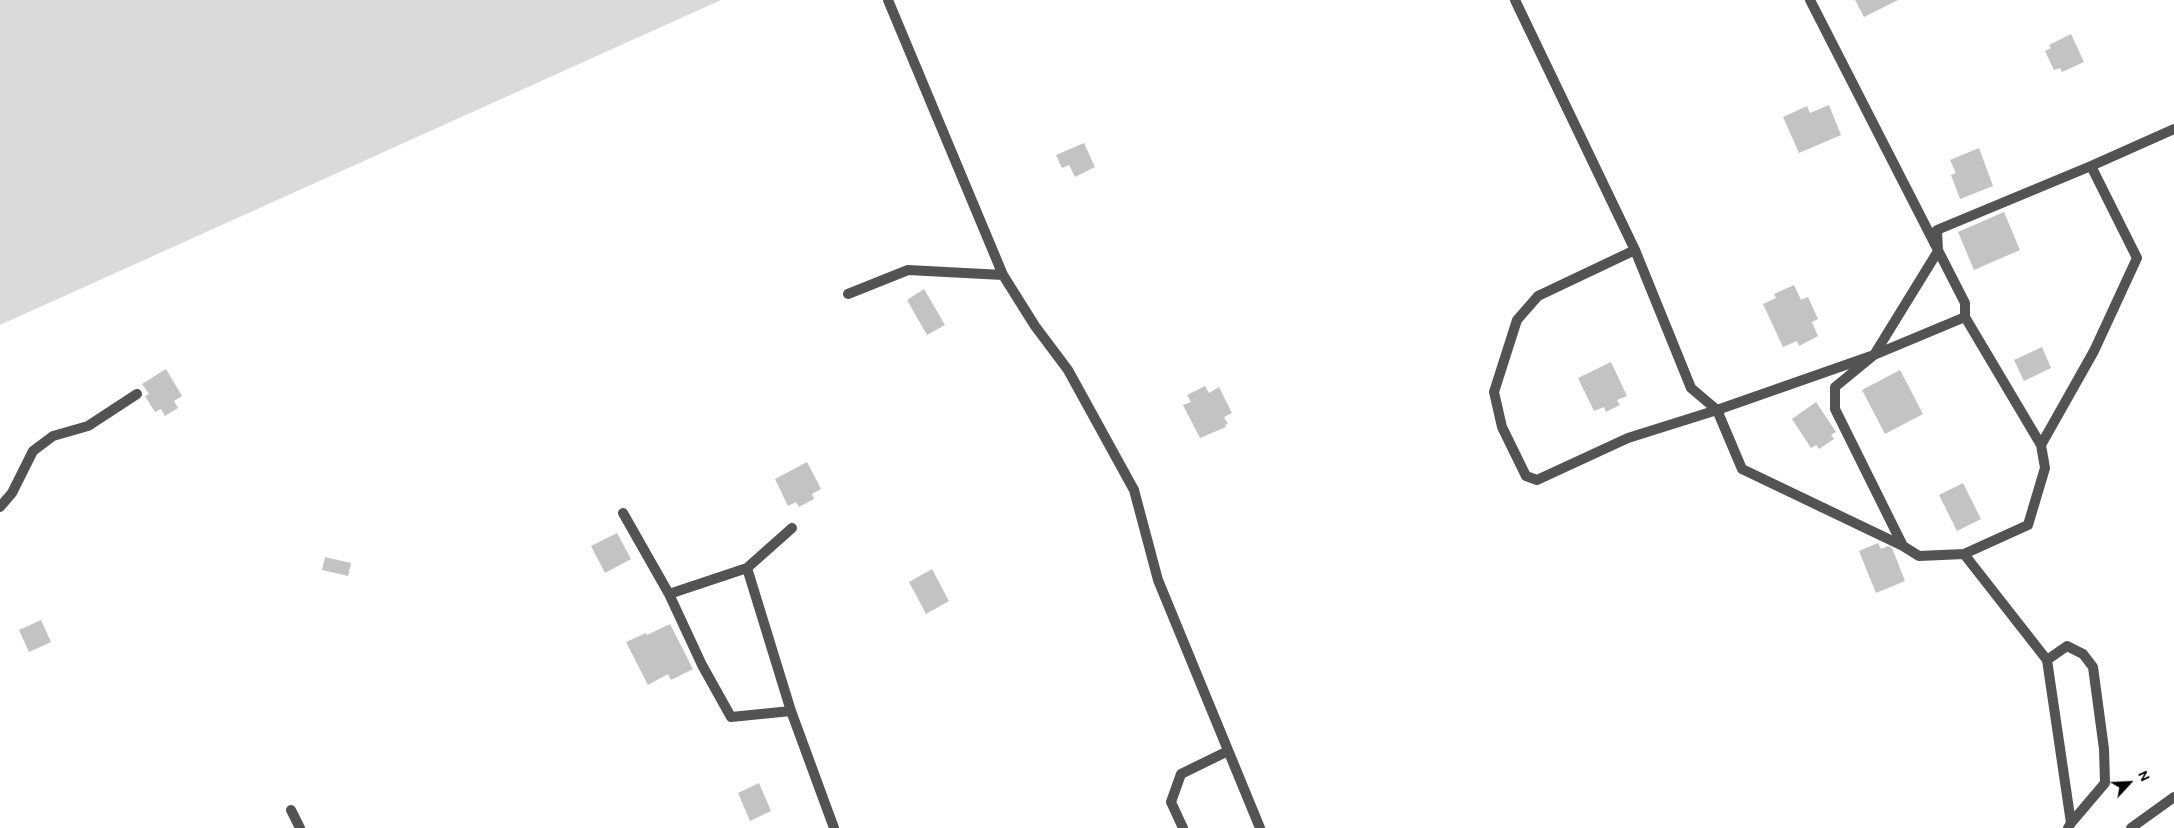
<!DOCTYPE html>
<style>
body{margin:0}
#map{position:relative;width:2174px;height:828px;overflow:hidden;background:#fff;font-family:Overpass,sans-serif}
canvas{display:block}
.north{position:absolute;left:2104px;top:758px;width:50px;height:50px;-webkit-text-stroke:4px #fff;paint-order:stroke;rotate:65deg;font-size:14px;font-weight:700;line-height:20px;text-align:center;color:#000}
.north::after{content:'';display:block;margin:auto;width:18px;height:22px;background:#000;clip-path:polygon(50% 0,100% 100%,50% 72%,0 100%)}
</style>
<div id="map">
<canvas width="2174" height="828"></canvas>
<div class="north">N</div>
</div>
<script>
const g = document.querySelector('canvas').getContext('2d');
g.lineJoin = 'round';
function fillPath(path, color) { g.fillStyle = color; g.fill(path, 'evenodd'); }
const poly = rows => new Path2D(rows.map(r => 'M' + r).join(''));
function strokePath(path, color, width, dash) { g.strokeStyle = color; g.lineWidth = width; g.lineCap = dash ? 'butt' : 'round'; g.setLineDash(dash || []); g.stroke(path); }
fillPath(poly([
 [0,0,721,0,0,325]
]), '#dadada');
fillPath(poly([
 [1855,0,1898,0,1864,17],
 [2071,34,2084,62,2062,72,2060,68,2054,70,2045,51,2051,48,2049,45],
 [1829,105,1841,135,1799,153,1783,117,1807,106,1810,113],
 [1084,143,1095,167,1075,177,1069,165,1062,168,1056,155],
 [1979,148,1993,186,1960,199,1951,175,1956,173,1950,160],
 [2004,212,2020,250,1974,270,1958,232],
 [1794,285,1801,300,1808,297,1818,319,1812,322,1818,336,1799,346,1797,341,1783,347,1763,304,1776,298,1774,294],
 [924,289,945,325,927,335,907,300],
 [2042,347,2051,368,2024,381,2014,360],
 [1611,362,1627,396,1617,400,1620,405,1606,412,1604,407,1594,411,1578,378],
 [166,369,182,396,174,401,178,408,165,416,161,409,155,412,145,396,149,394,142,384],
 [1900,370,1923,414,1885,434,1862,390],
 [1205,386,1209,393,1219,387,1232,413,1224,417,1228,424,1225,425,1226,427,1200,438,1183,405,1191,402,1187,395],
 [1816,402,1836,432,1831,435,1834,439,1819,449,1816,445,1811,448,1792,419],
 [807,462,821,489,812,494,814,499,799,507,796,502,788,506,775,479],
 [1963,483,1981,519,1957,531,1939,495],
 [617,533,631,559,605,573,591,546],
 [1878,543,1881,549,1888,546,1892,548,1905,581,1876,593,1859,551],
 [325,557,351,563,348,576,322,570],
 [932,569,949,601,926,614,909,582],
 [41,620,51,642,29,652,19,630],
 [670,624,693,669,671,680,668,674,648,685,626,642,646,633,647,635],
 [759,783,771,811,750,821,738,793]
]), '#c3c3c3');
strokePath(poly([
 [888,0,1003,275,1035,326,1068,370,1134,490,1158,580,1260,828],
 [1515,0,1635,250,1691,388,1717,410,1874,355,1938,251,1937,230,2091,166,2137,258,2094,351,2041,445],
 [1810,0,1965,303,1965,317,1874,355,1835,387,1835,409,1903,546,1919,556,1964,554,2047,660,2071,823,2068,828],
 [2091,166,2174,129],
 [1635,250,1538,296,1517,320,1494,392,1502,427,1526,476,1537,480,1628,438,1717,410,1742,469,1903,546],
 [848,294,908,270,1003,275],
 [0,507,12,493,33,451,53,436,88,426,137,394],
 [623,513,669,594,702,665,731,717,791,711,834,828],
 [1964,554,2028,525,2045,468,2041,445,1965,317],
 [747,568,791,711],
 [669,594,747,568,792,528],
 [2047,660,2067,646,2083,654,2093,667,2104,749,2105,783,2071,823],
 [291,810,300,828],
 [1183,828,1171,802,1181,774,1228,751],
 [2131,828,2174,797]
]), '#535353', 10);
</script>
